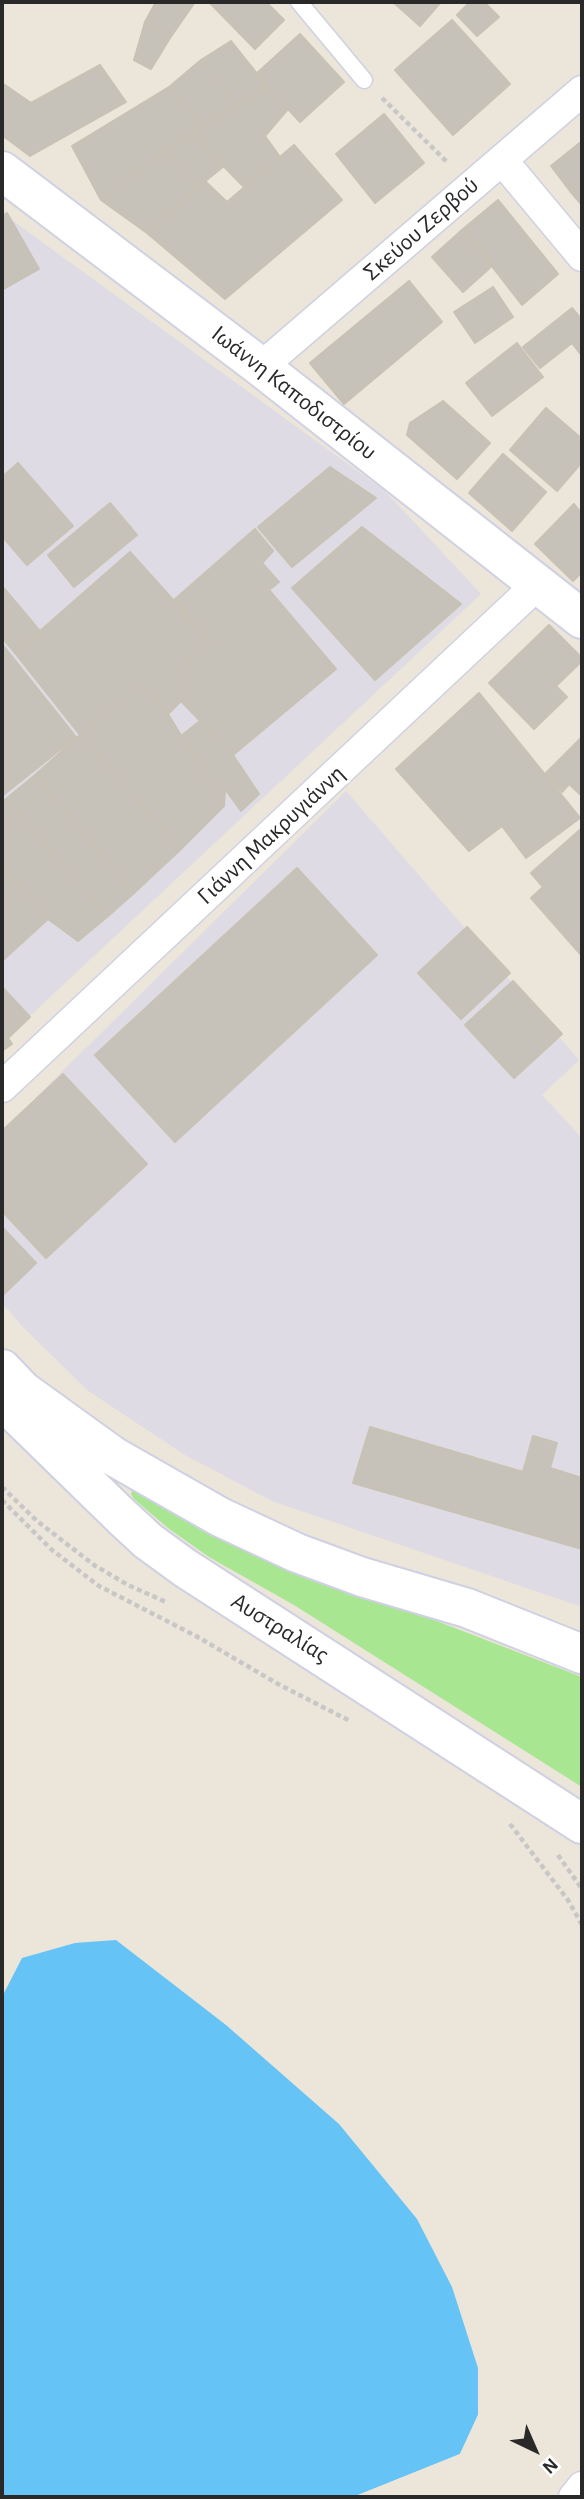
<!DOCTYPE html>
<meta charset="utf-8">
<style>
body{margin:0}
#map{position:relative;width:584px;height:2499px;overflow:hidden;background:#ece5d9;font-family:"Alegreya Sans",sans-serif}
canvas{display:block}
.frame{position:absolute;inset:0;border:4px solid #292929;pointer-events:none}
.north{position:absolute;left:500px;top:2415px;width:70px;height:70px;-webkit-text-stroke:5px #fff;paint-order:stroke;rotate:136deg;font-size:19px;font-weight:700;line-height:28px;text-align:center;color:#292929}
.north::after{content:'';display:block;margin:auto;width:24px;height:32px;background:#292929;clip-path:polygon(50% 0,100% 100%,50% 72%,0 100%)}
</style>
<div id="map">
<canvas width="584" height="2499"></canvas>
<div class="frame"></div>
<div class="north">N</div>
</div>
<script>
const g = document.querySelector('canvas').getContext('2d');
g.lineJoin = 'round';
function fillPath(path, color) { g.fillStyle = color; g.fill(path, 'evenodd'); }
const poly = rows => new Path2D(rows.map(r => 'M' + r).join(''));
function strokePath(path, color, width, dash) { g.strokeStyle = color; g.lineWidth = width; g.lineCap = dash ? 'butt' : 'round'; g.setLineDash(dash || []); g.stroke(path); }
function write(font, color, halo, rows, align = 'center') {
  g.font = font + ' "Alegreya Sans",sans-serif'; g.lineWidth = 6; g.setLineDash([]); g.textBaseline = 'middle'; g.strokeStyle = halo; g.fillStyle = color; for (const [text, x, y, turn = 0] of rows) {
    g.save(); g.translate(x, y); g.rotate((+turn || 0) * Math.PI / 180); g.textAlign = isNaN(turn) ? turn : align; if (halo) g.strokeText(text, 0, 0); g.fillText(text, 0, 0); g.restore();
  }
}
fillPath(poly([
 [2,213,385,491,481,594,2,1042],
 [346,791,579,1060,542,1095,582,1138,582,1607,272,1501,185,1455,87,1390,23,1327,2,1303,2,1131]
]), '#dedbe4');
fillPath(poly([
 [133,1489,312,1573,582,1677,582,1787,294,1605,209,1557,168,1528,134,1499,131,1494]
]), '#a8e692');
fillPath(poly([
 [116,1940,226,2025,339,2124,417,2219,452,2287,478,2368,478,2415,460,2454,353,2497,2,2497,2,1997,22,1958,75,1943]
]), '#65c3f5');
fillPath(poly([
 [478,2415,481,2416,462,2457,360,2497,353,2497,460,2454]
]), '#ece5d9');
const building = poly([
 [156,2,195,2,170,38,145,22,156,2],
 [209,2,266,2,284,20,255,49,209,2],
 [393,2,439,2,440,3,420,26,393,2],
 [470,2,484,2,499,17,477,36,457,15,470,2],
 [452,20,510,84,453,135,395,70,452,20],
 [145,22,170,38,151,69,134,60,145,22],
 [300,34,344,82,300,122,256,74,300,34],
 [231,41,267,86,236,105,201,60,231,41],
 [201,60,236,105,203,127,169,87,201,60],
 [100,65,126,102,30,156,2,135,2,83,31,103,100,65],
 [267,86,288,109,265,136,280,157,244,187,192,134,267,86],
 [169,87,203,127,164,150,101,200,72,146,169,87],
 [384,114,424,163,375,203,336,154,384,114],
 [192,134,224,166,198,187,164,150,192,134],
 [582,141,582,181,570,191,551,166,582,141],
 [294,145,342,200,225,299,147,233,205,181,227,202,294,145],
 [164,150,198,187,147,233,101,200,164,150],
 [582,181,582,205,570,191,582,181],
 [498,200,558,274,522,305,463,229,498,200],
 [7,213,39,269,2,290,2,216,7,213],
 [463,229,493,265,463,292,432,257,463,229],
 [409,281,442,322,344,404,310,363,409,281],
 [493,287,513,317,475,343,454,312,493,287],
 [572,308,582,320,582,356,572,343,540,368,523,347,572,308],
 [517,343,543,377,492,416,466,383,517,343],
 [443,401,490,443,457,479,407,435,410,423,443,401],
 [546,408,582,439,582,462,557,491,510,450,546,408],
 [503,454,546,492,512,531,469,493,503,454],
 [18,463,73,526,27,565,2,536,2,477,18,463],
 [330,467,376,498,292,567,258,527,330,467],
 [110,503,137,535,74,587,48,555,110,503],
 [574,504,582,514,582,572,573,581,535,544,574,504],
 [362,527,461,604,375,680,292,588,362,527],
 [255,529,273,551,262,563,279,582,269,590,336,669,233,755,181,701,187,661,211,642,174,600,255,529],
 [130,552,211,642,187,661,181,701,168,714,143,685,80,735,15,653,130,552],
 [2,586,39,630,15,653,2,637,2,586],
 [549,625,582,658,582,661,556,686,567,697,534,729,489,683,549,625],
 [2,644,76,737,2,796,2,644],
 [143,685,168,714,224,806,181,849,80,735,143,685],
 [479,693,580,818,526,858,502,826,469,851,396,769,479,693],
 [200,721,233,755,259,794,241,811,225,789,224,806,181,736,200,721],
 [80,735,181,849,134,893,35,775,80,735],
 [582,737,582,796,569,784,562,792,546,773,582,737],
 [35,775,134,893,107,917,6,799,35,775],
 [6,799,107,917,78,941,48,919,2,867,2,802,6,799],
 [582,828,582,956,531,898,543,887,531,873,582,828],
 [2,867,48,919,2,961,2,867],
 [297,868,377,955,175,1142,95,1055,297,868],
 [467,927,510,973,461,1019,418,973,467,927],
 [513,981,562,1034,514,1078,465,1025,513,981],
 [2,987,30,1017,8,1038,12,1044,2,1051,2,987],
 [63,1074,147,1164,46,1258,2,1211,2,1131,63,1074],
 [2,1227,36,1263,2,1296,2,1227],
 [370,1427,523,1472,533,1436,557,1443,550,1468,582,1478,582,1549,353,1483,370,1427]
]);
fillPath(building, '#c7c2b9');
strokePath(building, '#c7c2b3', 2);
const lane = poly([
 [299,2,364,80]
]);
const street = poly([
 [502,160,582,256],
 [261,367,582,91],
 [2,1087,539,583],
 [574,2497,582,2487]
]);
const secondary = poly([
 [2,171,261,367,582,619],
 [2,1369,23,1391,113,1456,220,1517,297,1553,362,1577,467,1608,582,1654],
 [2,1400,122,1517,148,1541,185,1568,582,1824]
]);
strokePath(lane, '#cfd1e3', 19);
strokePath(street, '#cfd1e3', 33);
strokePath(secondary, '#cfd1e3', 42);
strokePath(poly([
 [382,98,448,163],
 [2,1487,37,1521,94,1565,128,1585,166,1602],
 [2,1500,52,1550,99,1586,196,1636,278,1684,350,1721],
 [510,1824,568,1900,582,1925],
 [558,1855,582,1889]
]), '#c7c7c7', 4.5, [5, 3.5]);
strokePath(lane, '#fff', 16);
strokePath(street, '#fff', 30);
strokePath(secondary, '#fff', 38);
write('24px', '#292929', '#fff', [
 ["Σκεύου Ζερβού",421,229,-41],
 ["Ιωάννη Καποδιστρίου",294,393,38],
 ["Γιάννη Μακρυγιάννη",271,835,-43],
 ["Αυστραλίας",280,1628,32]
]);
</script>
